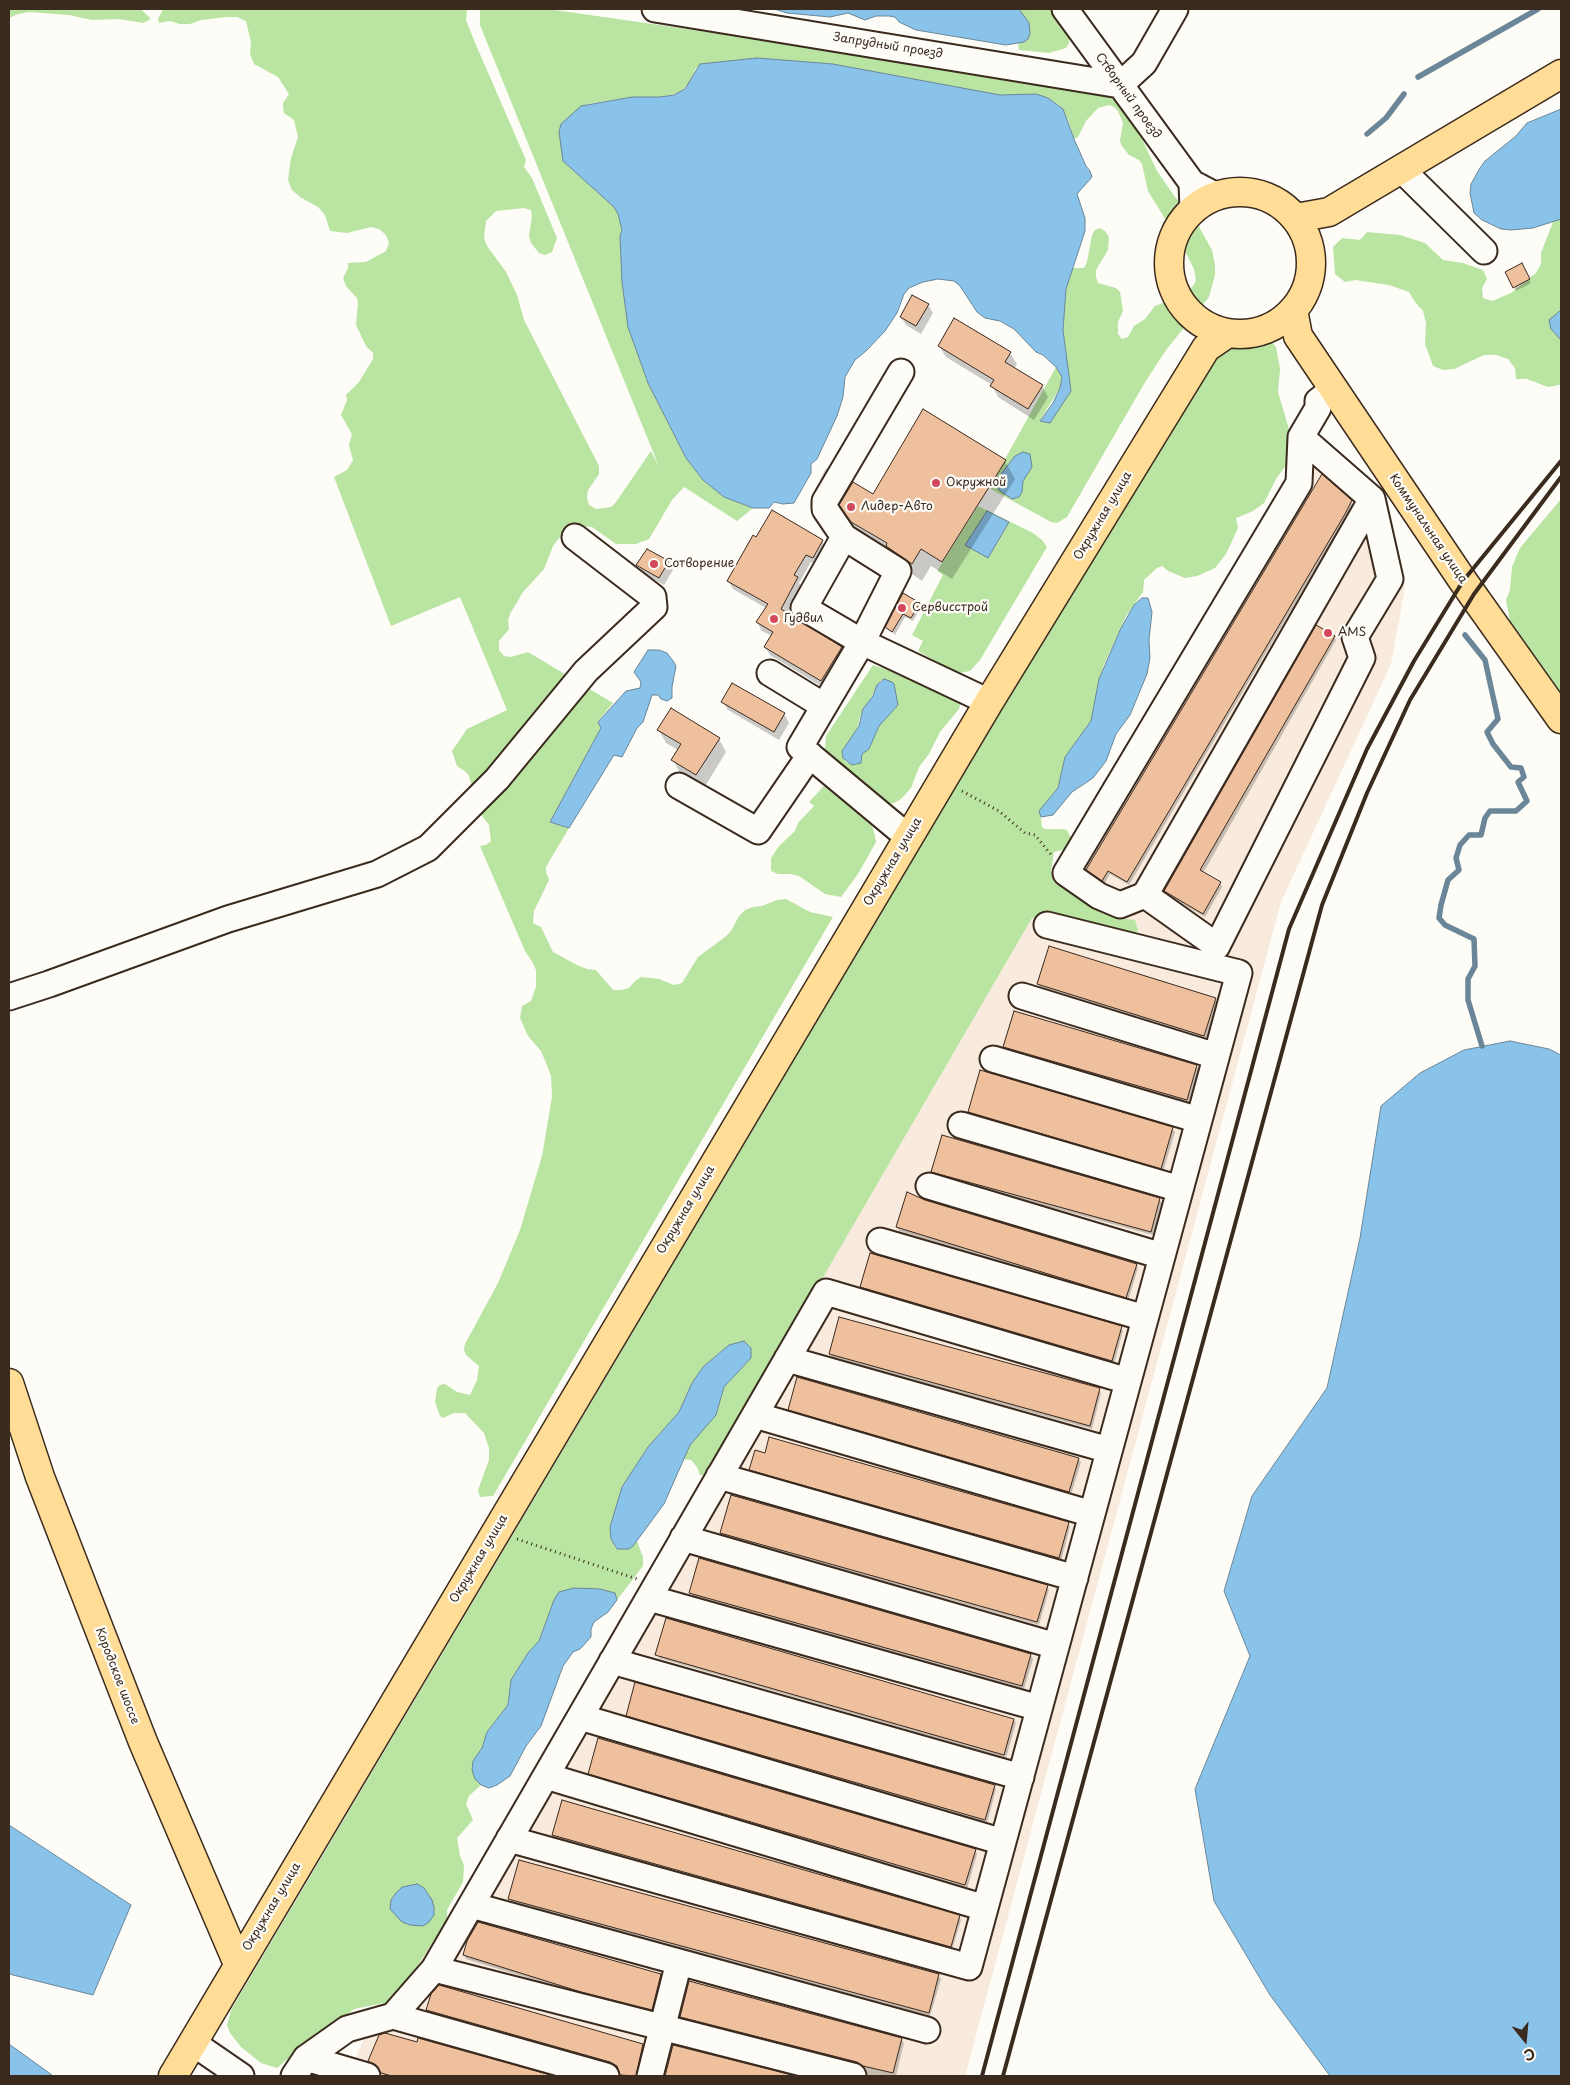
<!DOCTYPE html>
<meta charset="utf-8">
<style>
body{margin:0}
#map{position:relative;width:1570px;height:2085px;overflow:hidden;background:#fdfcf7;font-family:"Playpen Sans",sans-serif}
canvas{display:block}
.frame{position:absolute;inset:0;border:10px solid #3b2a1e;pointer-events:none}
.north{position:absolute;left:1500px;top:2015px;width:50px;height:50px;-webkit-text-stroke:4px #fdfcf7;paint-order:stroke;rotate:163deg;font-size:14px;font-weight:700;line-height:20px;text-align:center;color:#3b2a1e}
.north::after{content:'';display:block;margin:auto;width:18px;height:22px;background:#3b2a1e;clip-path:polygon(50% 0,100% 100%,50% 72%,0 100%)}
</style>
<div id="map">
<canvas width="1570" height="2085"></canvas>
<div class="frame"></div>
<div class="north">С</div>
</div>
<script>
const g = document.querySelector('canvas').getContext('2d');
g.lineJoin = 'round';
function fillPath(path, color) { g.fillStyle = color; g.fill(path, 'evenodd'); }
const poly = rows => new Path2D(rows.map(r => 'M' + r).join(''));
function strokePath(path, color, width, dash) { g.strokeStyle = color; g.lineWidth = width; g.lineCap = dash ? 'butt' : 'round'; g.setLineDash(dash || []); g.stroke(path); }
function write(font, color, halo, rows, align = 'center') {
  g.font = font + ' "Playpen Sans",sans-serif'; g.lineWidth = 4.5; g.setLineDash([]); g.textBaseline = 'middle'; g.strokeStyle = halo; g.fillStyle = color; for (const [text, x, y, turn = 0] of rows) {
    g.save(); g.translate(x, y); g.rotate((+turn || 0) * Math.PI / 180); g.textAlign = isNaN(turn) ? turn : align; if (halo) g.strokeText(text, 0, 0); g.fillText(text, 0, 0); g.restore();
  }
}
fillPath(poly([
 [1315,433,1387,500,1405,588,1391,664,1281,902,965,2076,348,2076,368,2029,391,2007,456,1907,1032,918,1123,919,1117,918,1114,915,1098,910,1086,898,1062,888,1054,879]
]), '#f8eadc');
fillPath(poly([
 [9,9,141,9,151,19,143,23,119,19,92,20,69,15,29,12,18,14,9,18],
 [163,9,467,9,466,20,473,38,526,160,524,167,532,178,557,238,552,252,545,255,539,253,531,243,529,236,532,216,531,210,524,208,496,211,486,221,484,238,487,246,506,272,517,295,524,320,599,466,599,474,588,490,587,498,589,505,596,509,611,507,616,502,651,451,660,469,480,25,480,9,548,9,1090,87,1119,102,1140,135,1157,171,1175,197,1193,216,1212,250,1215,265,1215,275,1209,297,1166,350,1144,384,1067,517,1057,523,1051,522,989,488,1056,367,1062,377,1060,388,1040,420,1071,391,1063,330,1066,289,1072,268,1084,268,1087,262,1092,235,1095,230,1100,228,1105,231,1109,237,1108,250,1096,270,1096,277,1098,283,1116,288,1120,292,1123,311,1118,322,1118,334,1122,339,1128,337,1134,326,1145,319,1155,306,1180,297,1194,285,1196,280,1194,269,1187,255,1148,191,1142,164,1139,160,1129,155,1122,146,1120,141,1123,123,1118,111,1114,107,1109,105,1098,108,1086,121,1078,137,1074,139,1068,120,1059,105,1048,98,1023,94,1011,95,994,94,833,64,757,58,706,64,696,68,689,83,680,93,660,97,632,97,587,104,566,120,559,132,564,161,614,207,618,214,622,230,620,236,622,282,628,327,648,383,686,458,703,480,724,497,753,508,737,521,684,487,672,500,649,539,636,544,616,544,592,527,580,526,566,529,553,546,544,569,523,592,510,614,508,621,509,629,499,641,499,650,504,656,511,657,528,652,613,703,598,721,601,728,550,822,569,828,546,867,546,872,549,880,534,911,533,923,541,927,553,952,577,965,587,969,596,970,613,990,621,990,629,988,634,982,641,977,659,979,674,985,682,983,698,957,725,937,731,931,739,916,745,910,753,907,762,906,777,900,786,899,810,912,833,917,493,1496,480,1497,478,1490,489,1460,489,1448,484,1433,465,1413,454,1413,443,1418,440,1416,435,1402,437,1388,440,1385,445,1384,457,1392,470,1395,477,1380,479,1366,466,1355,464,1350,465,1344,498,1283,520,1230,542,1156,552,1097,551,1076,546,1063,541,1051,528,1036,520,1018,522,1006,531,1001,536,987,536,970,533,963,525,951,480,846,486,845,491,841,489,825,479,812,469,776,466,772,457,766,452,751,467,729,507,710,460,597,391,626,334,477,347,470,353,460,349,445,352,434,341,415,347,400,346,395,359,382,373,359,373,353,366,346,356,325,358,303,357,298,346,286,343,278,348,268,348,263,366,262,386,251,389,243,386,235,379,229,371,227,347,233,330,231,325,215,318,207,300,197,292,190,288,180,291,158,298,137,294,120,284,113,283,108,283,103,289,94,278,77,254,64,250,54,251,42,246,21,237,17,226,17,201,20,190,24,180,24,170,21,159,23,158,19],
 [1019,9,1054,9,1069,33,1069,43,1066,48,1049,53,1019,50,1018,44,1028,39,1030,29],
 [1561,219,1561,310,1555,316,1557,335,1561,340,1561,383,1559,385,1548,387,1527,379,1516,379,1515,368,1508,359,1496,355,1484,355,1454,369,1443,370,1433,366,1425,344,1426,323,1423,311,1415,302,1409,292,1389,285,1355,280,1345,282,1335,274,1333,247,1342,238,1360,240,1367,232,1400,235,1425,243,1443,260,1463,263,1483,270,1487,279,1482,288,1483,298,1492,301,1511,293,1536,273,1541,264,1541,253,1553,222],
 [1244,335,1260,335,1269,339,1276,347,1280,369,1278,392,1292,439,1289,461,1276,479,1264,503,1253,511,1236,518,1238,528,1226,554,1215,568,1197,576,1185,578,1168,571,1162,566,1157,568,1144,580,1143,592,1126,616,1103,667,1091,721,1065,757,1058,788,1040,811,1042,827,1045,829,1064,829,1067,830,1071,838,1071,841,1066,849,1054,852,1051,871,1054,879,1062,888,1086,898,1098,910,1114,915,1117,918,1135,920,1138,930,1135,935,1038,917,1032,918,708,1475,700,1475,697,1467,691,1460,682,1459,693,1440,716,1415,724,1387,751,1358,720,1352,703,1367,692,1383,679,1412,648,1447,622,1487,610,1527,611,1539,616,1549,633,1546,637,1541,643,1557,643,1566,617,1600,615,1593,600,1589,591,1590,551,1608,539,1641,528,1653,511,1680,508,1705,487,1732,482,1748,473,1761,472,1770,475,1779,481,1785,469,1796,466,1804,473,1820,457,1838,460,1856,464,1865,463,1882,447,1910,447,1920,391,2007,384,2003,354,2009,339,2021,312,2038,277,2068,261,2063,241,2047,230,2033,227,2025,231,2010,1208,362,1233,339],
 [1561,499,1561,694,1510,621,1506,600,1510,590,1512,567,1520,548],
 [978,506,1033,533,1042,540,1047,547,980,660,970,671,959,673,951,670,918,651,923,641,912,635,943,575,937,571],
 [873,665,891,671,896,669,961,701,959,709,940,732,929,754,919,767,911,788,901,799,894,803,887,804,827,755,825,749,826,736],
 [881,680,894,684,898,705,879,726,869,749,862,754,861,762,855,765,846,762,842,751,857,729,860,717],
 [824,786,872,826,875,836,876,842,858,874,841,897,825,894,799,876,791,874,778,874,771,871,771,858,779,846,795,831,798,823,814,806,809,802]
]), '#b9e4a1');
const water = poly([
 [774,9,1019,9,1029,23,1030,34,1028,39,1024,42,1006,45,916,30,899,22,895,17,889,16,876,16,865,20,848,13,830,17,787,13,774,9],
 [757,58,833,64,1000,95,1036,94,1048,98,1063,109,1074,139,1086,166,1090,171,1092,177,1077,194,1085,218,1085,231,1066,289,1063,330,1071,391,1050,423,1040,421,1053,403,1060,388,1062,377,1056,367,1043,355,1036,352,1014,329,1000,321,985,318,977,312,960,286,954,281,938,279,923,282,909,288,904,294,897,313,885,331,866,351,855,360,845,377,843,397,837,416,817,459,811,464,811,473,794,503,783,504,774,502,769,508,753,508,724,497,703,480,686,458,648,383,628,327,622,282,620,236,622,230,618,214,614,207,563,161,559,132,561,124,581,106,632,97,660,97,674,95,685,89,700,64,757,58],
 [1561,109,1561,219,1533,228,1511,230,1501,229,1482,220,1474,213,1470,193,1471,184,1480,168,1485,161,1516,136,1527,123,1561,109],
 [1561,310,1561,340,1551,329,1549,320,1561,310],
 [1023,452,1030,454,1032,467,1023,481,1022,492,1019,497,1012,499,999,490,996,484,998,478,1015,456,1023,452],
 [987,511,1009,522,988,558,965,545,987,511],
 [1142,598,1148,598,1152,612,1149,640,1150,658,1147,674,1130,715,1116,734,1106,761,1093,778,1072,792,1053,815,1041,817,1039,811,1058,788,1065,757,1091,721,1099,679,1121,628,1134,605,1142,598],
 [648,650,659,650,667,653,673,661,676,666,672,687,672,698,667,701,661,699,658,695,652,695,643,722,637,728,622,757,614,755,569,828,550,822,601,728,598,722,626,691,640,688,641,682,634,672,648,650],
 [884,679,892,682,894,684,898,705,879,726,869,749,862,754,861,763,852,765,843,758,842,751,859,726,863,709,873,696,877,685,884,679],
 [1510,1041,1549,1049,1561,1055,1561,2076,1330,2076,1270,1995,1214,1901,1195,1789,1250,1656,1224,1591,1252,1496,1327,1388,1360,1238,1381,1106,1420,1073,1464,1050,1510,1041],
 [744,1341,751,1348,751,1358,724,1387,716,1415,690,1445,664,1504,633,1546,629,1549,617,1549,611,1539,610,1527,622,1487,648,1447,679,1412,692,1383,703,1367,729,1345,744,1341],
 [574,1588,600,1589,615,1593,617,1600,608,1612,594,1622,591,1629,591,1637,580,1649,573,1652,563,1666,541,1726,526,1746,510,1776,497,1785,489,1788,481,1785,475,1779,472,1770,473,1761,482,1748,487,1732,508,1705,511,1680,528,1653,539,1641,554,1600,559,1592,574,1588],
 [9,1825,131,1905,93,1995,9,1974,9,1825],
 [417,1884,424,1888,432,1900,434,1907,434,1915,429,1922,423,1926,410,1925,402,1922,390,1909,391,1900,396,1893,402,1887,417,1884],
 [9,2044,52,2075,51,2076,9,2076,9,2044]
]);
fillPath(water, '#8ac3e9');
strokePath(water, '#6a8698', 1);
fillPath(poly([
 [1522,265,1531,283,1516,291,1506,273],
 [928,305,933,313,921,334,906,325,901,317],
 [939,346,1010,353,1017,364,1014,369,1042,386,1048,397,1034,420,998,397,992,385,946,357],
 [1005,461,1015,479,952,579,931,566,922,581,863,540,841,505],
 [826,468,834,481,827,493,820,480],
 [1351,501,1353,505,1129,885,1110,874,1104,884,1090,873,1088,870],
 [757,539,822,541,827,550,818,566,811,562,799,583,802,587,787,614,841,648,846,656,826,689,770,655,765,647,772,636,762,631,757,622,766,608,733,589,728,581],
 [668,562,673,570,664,585,643,573,638,565],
 [904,595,919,604,921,607,913,621,905,617,895,635,887,627],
 [1334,637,1336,640,1203,873,1220,883,1222,887,1205,917,1168,895,1165,891],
 [733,685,784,714,789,723,779,740,728,710,723,702],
 [659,730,719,739,726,752,704,788,680,773,673,760,678,750,666,743],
 [1038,984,1215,999,1217,1003,1206,1039,1041,988],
 [1004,1046,1196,1066,1199,1070,1189,1103,1007,1050],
 [969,1112,1172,1128,1175,1132,1163,1172,972,1116],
 [933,1172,1159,1199,1162,1203,1153,1235,935,1176],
 [924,1201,1136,1265,1138,1268,1128,1301,899,1231,897,1227],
 [861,1287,1121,1327,1123,1331,1114,1364,864,1291],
 [830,1354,1099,1390,1101,1393,1092,1429,832,1358],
 [789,1410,1078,1459,1081,1462,1071,1495,791,1413],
 [751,1470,1068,1523,1070,1527,1061,1561,753,1473],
 [721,1532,1047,1586,1049,1590,1039,1625,724,1536],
 [691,1592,1031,1655,1033,1659,1024,1689,693,1596],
 [657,1654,1014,1720,1016,1723,1006,1758,659,1658],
 [627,1715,994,1786,996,1789,987,1823,629,1719],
 [589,1773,975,1850,977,1854,967,1889,591,1777],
 [553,1835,959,1916,961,1920,952,1950,555,1839],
 [510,1899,938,1975,941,1979,930,2016,512,1903],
 [468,1941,660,1975,662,1979,654,2013,584,1995,466,1959,464,1955],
 [428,2010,643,2045,645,2049,639,2076,622,2076,619,2070,613,2066,430,2014],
 [681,2017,901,2039,904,2043,896,2076,868,2076,866,2069,860,2066,683,2021],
 [419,2040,549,2076,384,2076,380,2069,371,2065,369,2061,418,2044],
 [674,2046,791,2076,666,2076]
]), '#0003');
strokePath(poly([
 [1418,77,1538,9],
 [1367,134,1386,118,1404,94],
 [1465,635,1485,660,1498,719,1487,732,1493,744,1511,767,1521,768,1524,777,1518,782,1527,801,1516,811,1490,811,1485,818,1481,835,1469,835,1460,845,1456,858,1459,870,1448,880,1441,905,1439,918,1445,925,1474,939,1475,966,1468,979,1468,1000,1482,1046]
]), '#6a8698', 5.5);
const building = poly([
 [1522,263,1530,279,1513,288,1505,272,1522,263],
 [912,295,929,304,916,326,900,317,912,295],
 [954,318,1011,352,1005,362,1043,385,1028,409,990,386,994,380,938,346,954,318],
 [923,409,1006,460,942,562,921,549,912,564,886,546,887,543,851,522,839,505,853,482,873,494,923,409],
 [1322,474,1352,500,1345,514,1127,882,1108,871,1102,881,1086,870,1090,863,1322,474],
 [772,510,823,540,813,558,806,555,794,575,798,577,781,609,842,647,821,681,764,647,773,632,756,622,768,604,727,581,753,535,756,537,772,510],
 [647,549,669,561,659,578,636,565,647,549],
 [903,593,920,603,911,618,903,614,892,632,885,627,903,593],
 [1316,625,1335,636,1200,870,1221,882,1203,914,1164,891,1316,625],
 [732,683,785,713,774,732,721,702,732,683],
 [671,708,720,738,696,775,671,760,681,744,657,730,671,708],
 [1049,946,1216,998,1204,1036,1037,984,1049,946],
 [1014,1011,1197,1065,1187,1100,1003,1047,1014,1011],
 [980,1070,1173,1127,1161,1169,968,1112,980,1070],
 [942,1135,1160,1198,1151,1232,931,1172,942,1135],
 [907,1192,925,1200,1137,1264,1126,1298,896,1227,907,1192],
 [870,1253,1122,1326,1112,1361,860,1287,870,1253],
 [839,1317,1100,1388,1090,1426,829,1354,839,1317],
 [797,1377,1079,1458,1069,1492,788,1410,797,1377],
 [769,1437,1069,1522,1059,1558,749,1470,755,1450,765,1453,769,1437],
 [731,1495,1048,1585,1037,1622,720,1533,731,1495],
 [699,1558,1031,1654,1022,1686,689,1593,699,1558],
 [666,1618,1014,1719,1004,1755,655,1655,666,1618],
 [635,1682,995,1785,985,1820,626,1716,635,1682],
 [598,1738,976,1849,965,1885,588,1774,598,1738],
 [562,1800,960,1915,951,1947,552,1835,562,1800],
 [519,1860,939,1974,929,2013,508,1899,519,1860],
 [478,1922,661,1974,652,2010,581,1992,463,1955,467,1941,478,1922],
 [689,1981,902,2038,893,2073,863,2066,857,2062,680,2017,689,1981],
 [439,1985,643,2044,636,2076,620,2075,617,2066,610,2062,426,2010,431,1994,439,1985],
 [385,2033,417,2042,418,2038,554,2076,392,2076,381,2073,377,2066,368,2061,379,2035,385,2033],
 [673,2045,796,2076,665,2076,673,2045]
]);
fillPath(building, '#eec09e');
strokePath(building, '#3b2a1e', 1);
const minor = poly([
 [655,9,1120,85],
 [1065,9,1192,183,1217,196],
 [1120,85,1144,63,1175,9],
 [1401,169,1484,251],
 [1192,183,1193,210],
 [901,372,825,501,825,509,844,537,898,571,862,642,800,747,908,837],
 [1334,389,1318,401,1318,408,1301,437,1299,483,1066,873,1099,896,1120,905,1145,895,1217,946,1362,658,1355,637,1390,579,1372,499],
 [844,537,804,608,862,642,989,702],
 [770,673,824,706],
 [679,786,758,831,810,755],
 [1145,895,1372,499,1301,437],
 [1022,996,1216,1056],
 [9,997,49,984,228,919,377,874,428,848,497,779,586,671,654,607,653,597,575,537],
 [993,1059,1199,1120],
 [961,1125,1180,1189],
 [929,1186,1162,1256],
 [880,1241,1145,1318],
 [787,1359,1109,1450],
 [755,1415,1092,1514],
 [719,1476,1075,1578],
 [683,1538,1056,1646],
 [649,1598,1039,1708],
 [612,1661,1021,1777],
 [580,1717,1003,1842],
 [546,1776,985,1908],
 [509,1839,969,1967,1239,973,1047,925],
 [471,1905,927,2030],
 [434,1969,853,2076],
 [393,2016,606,2076],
 [193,2043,241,2076],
 [306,2058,367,2076],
 [294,2076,306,2058,347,2029,393,2016,434,1969,826,1292,1128,1381],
 [650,2076,679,1962]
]);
const major = poly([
 '1169 263a71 71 0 1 1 142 0a71 71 0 1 1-142 0Z',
 [1296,218,1329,212,1561,74],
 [1293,310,1298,336,1463,581,1561,719],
 [9,1383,40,1477,143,1742,238,1964],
 [173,2076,989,702,1206,348,1228,333]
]);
strokePath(minor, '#3b2a1e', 29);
strokePath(major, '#3b2a1e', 31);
strokePath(poly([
 [962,791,999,811,1025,833,1035,835,1053,857],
 [517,1539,637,1579]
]), '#3b2a1e', 3, [1, 4]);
strokePath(minor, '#fdfcf7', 25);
strokePath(major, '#ffdd96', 28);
strokePath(poly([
 [982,2076,1289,929,1367,749,1414,661,1463,581,1561,461],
 [1003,2076,1322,905,1367,793,1410,700,1474,594,1561,477]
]), '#3b2a1e', 4);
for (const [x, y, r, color] of [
 [936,483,5,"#d1495b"],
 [851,507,5,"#d1495b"],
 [654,564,5,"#d1495b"],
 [902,608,5,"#d1495b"],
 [774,619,5,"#d1495b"],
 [1328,633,5,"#d1495b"]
]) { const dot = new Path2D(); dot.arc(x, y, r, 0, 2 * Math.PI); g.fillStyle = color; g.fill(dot); strokePath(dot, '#fdfcf7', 2); }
write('12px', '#3b2a1e', '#fdfcf7', [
 ["Запрудный проезд",888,46,9],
 ["Створный проезд",1128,96,54],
 ["Окружная улица",1103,516,-59],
 ["Коммунальная улица",1428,529,56],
 ["Окружная улица",893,862,-59],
 ["Окружная улица",686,1210,-59],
 ["Окружная улица",479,1559,-59],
 ["Кородское шоссе",117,1676,69],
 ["Окружная улица",272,1907,-59]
]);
write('12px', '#3b2a1e', '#fdfcf7', [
 ["Окружной",946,483],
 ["Лидер-Авто",861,507],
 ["Сотворение",664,564],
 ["Сервисстрой",912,608],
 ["Гудвил",784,619],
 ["AMS",1338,633]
], 'left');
</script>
